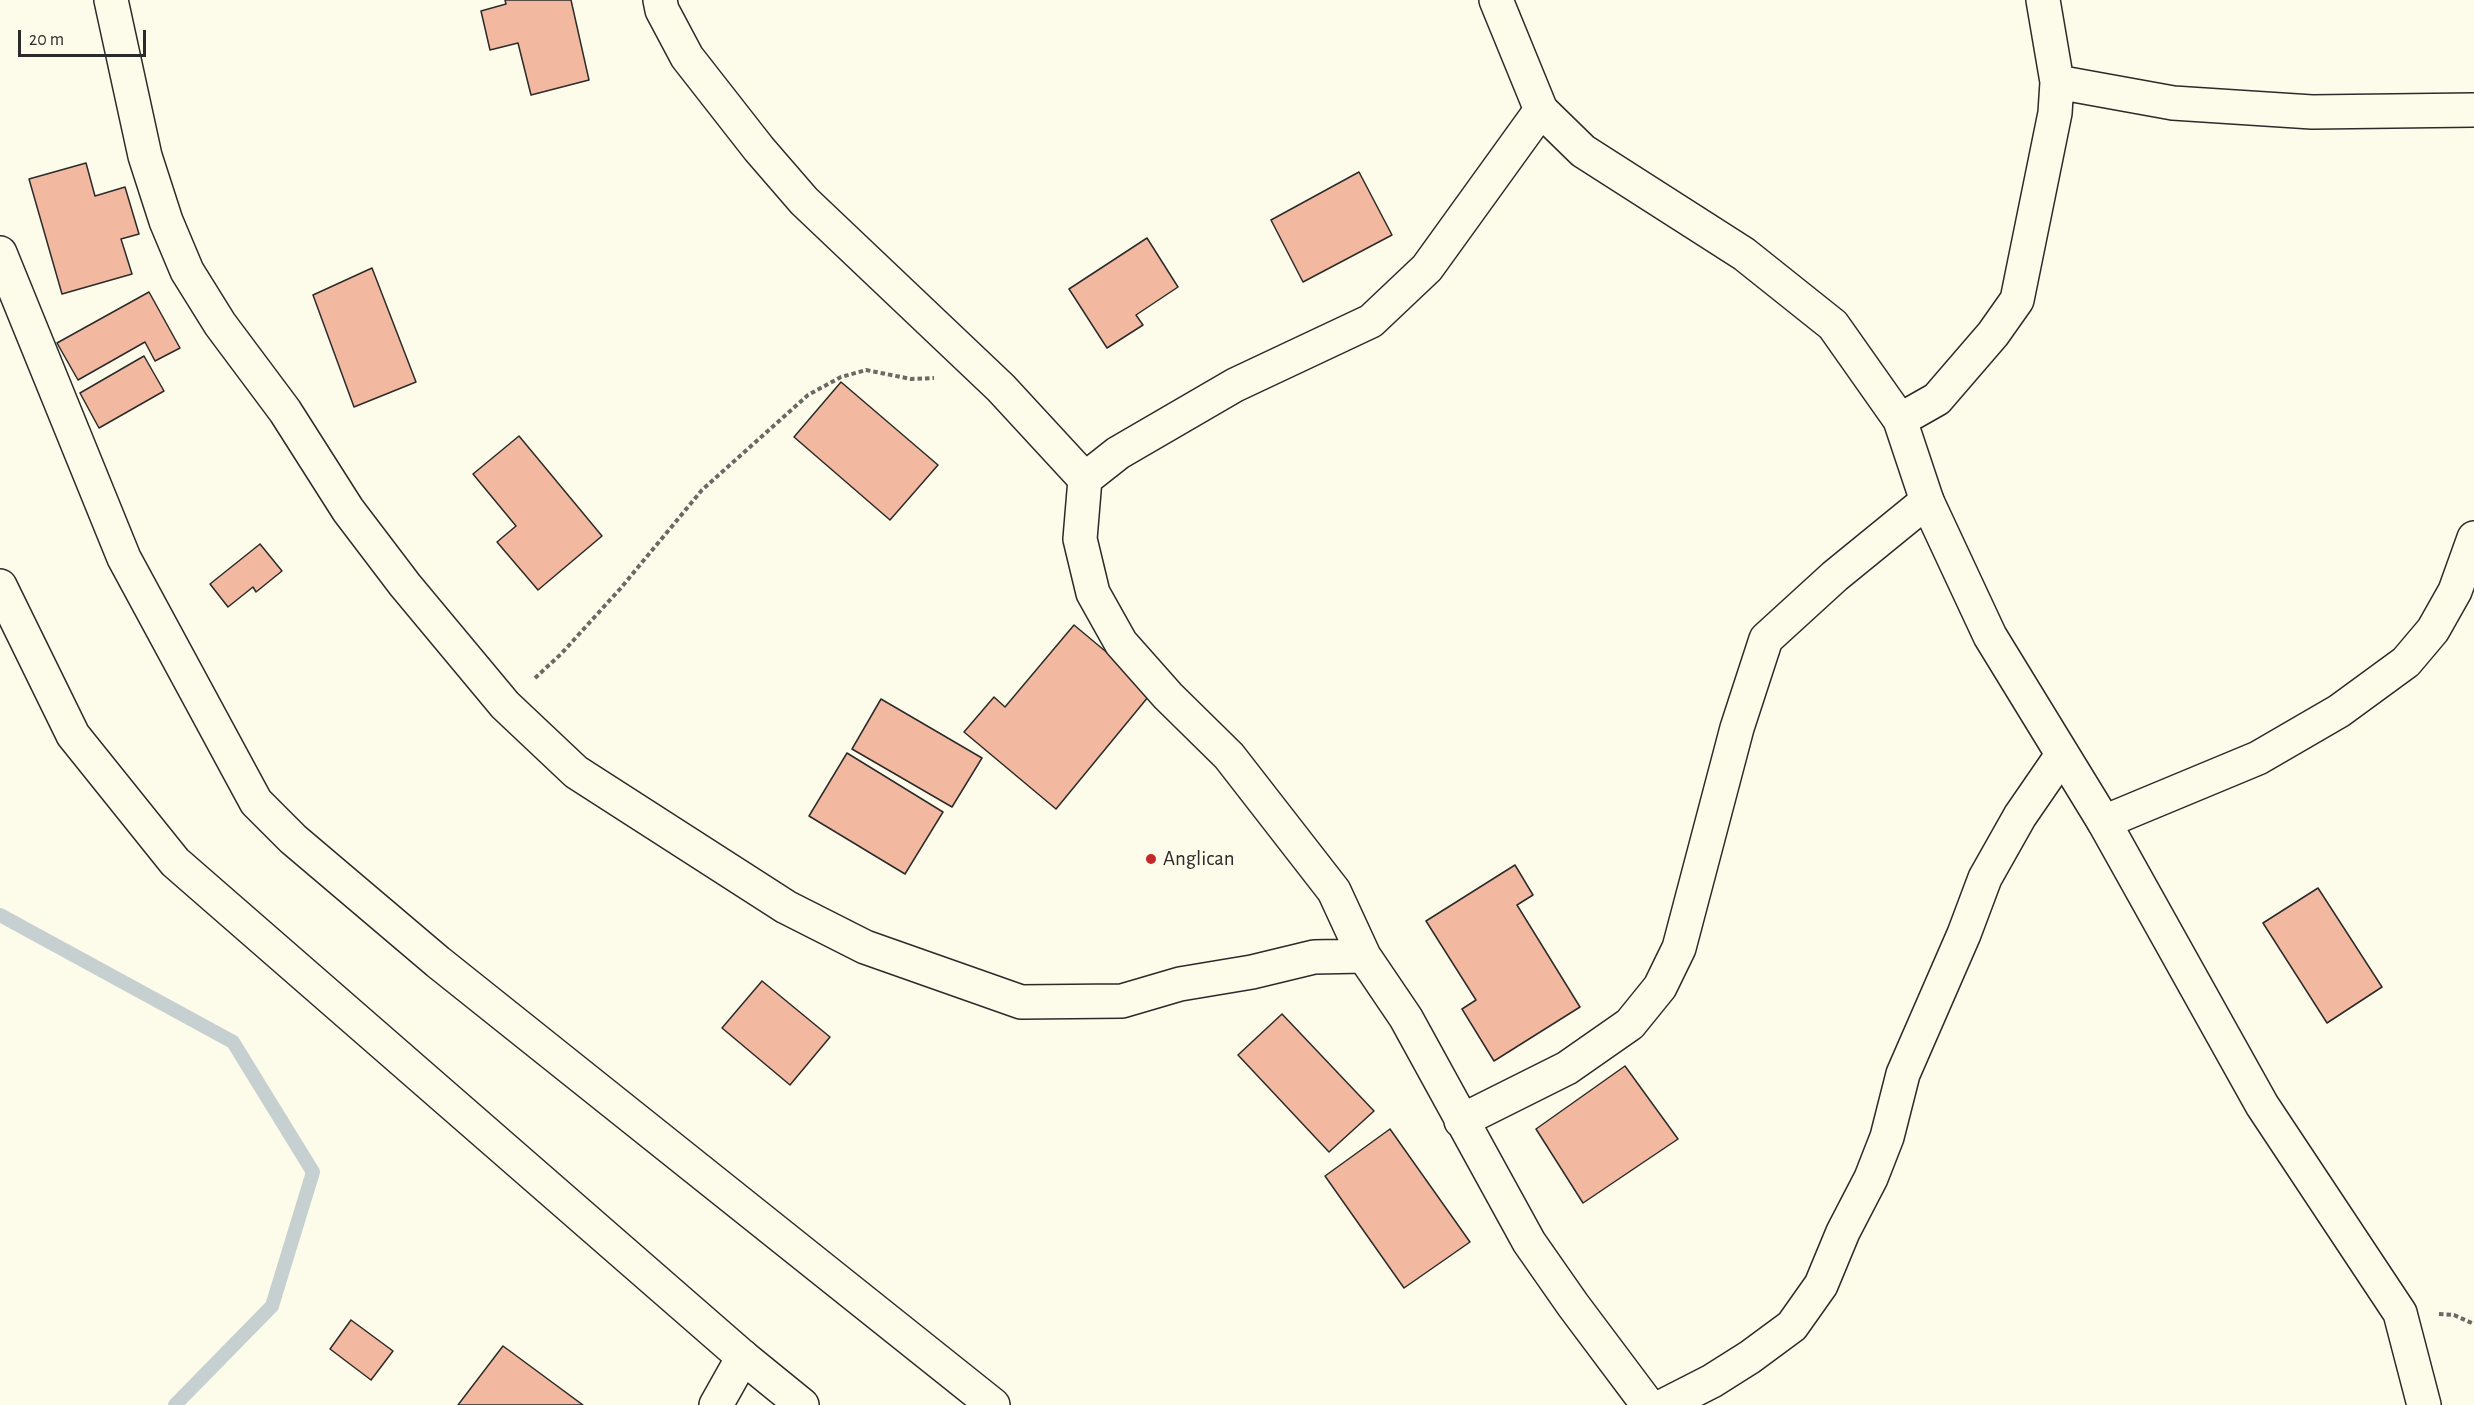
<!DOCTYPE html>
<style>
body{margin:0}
#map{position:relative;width:2474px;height:1405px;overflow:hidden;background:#fdfbea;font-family:"Alegreya Sans",sans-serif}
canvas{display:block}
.scale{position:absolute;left:18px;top:30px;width:128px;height:27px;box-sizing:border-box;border:3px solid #2b2b2b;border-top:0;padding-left:8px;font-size:18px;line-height:21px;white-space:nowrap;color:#2b2b2b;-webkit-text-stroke:4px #fdfbea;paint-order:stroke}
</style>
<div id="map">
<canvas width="2474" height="1405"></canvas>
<div class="scale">20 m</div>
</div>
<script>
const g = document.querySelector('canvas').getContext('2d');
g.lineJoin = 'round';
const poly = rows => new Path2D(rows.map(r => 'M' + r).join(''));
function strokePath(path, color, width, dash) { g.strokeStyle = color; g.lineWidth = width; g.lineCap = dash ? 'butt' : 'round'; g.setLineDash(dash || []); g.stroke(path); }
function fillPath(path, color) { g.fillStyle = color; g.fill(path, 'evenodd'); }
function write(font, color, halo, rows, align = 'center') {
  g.font = font + ' "Alegreya Sans",sans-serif'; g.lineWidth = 4.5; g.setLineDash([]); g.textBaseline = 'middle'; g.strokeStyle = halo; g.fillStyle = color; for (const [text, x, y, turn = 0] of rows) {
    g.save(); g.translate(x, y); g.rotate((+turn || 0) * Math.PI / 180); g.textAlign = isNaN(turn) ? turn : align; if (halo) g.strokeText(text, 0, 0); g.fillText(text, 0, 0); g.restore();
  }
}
strokePath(poly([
 [0,915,233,1042,313,1172,272,1306,175,1405]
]), '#c7d0d0', 14);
const building = poly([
 [505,0,571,0,589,80,531,95,518,43,490,50,481,11,506,4,505,0],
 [86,163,95,196,125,187,139,234,121,239,132,274,62,294,29,179,86,163],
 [1359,172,1392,235,1303,282,1271,220,1359,172],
 [1147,238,1178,287,1136,315,1143,325,1107,348,1069,289,1147,238],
 [372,268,416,382,354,407,313,295,372,268],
 [149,292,180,348,155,361,145,342,78,380,57,343,149,292],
 [144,356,164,391,99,428,80,393,144,356],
 [841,382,938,465,890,520,794,437,841,382],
 [519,436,602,536,538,590,497,542,516,526,473,474,519,436],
 [260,544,282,571,256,592,253,587,228,607,210,584,260,544],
 [1074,625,1153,691,1056,809,964,732,994,697,1005,707,1074,625],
 [881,699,982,758,952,807,852,749,881,699],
 [847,753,943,812,905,874,809,816,847,753],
 [1515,865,1533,895,1517,905,1580,1007,1494,1061,1462,1009,1476,1000,1426,921,1515,865],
 [2318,888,2382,987,2327,1023,2263,923,2318,888],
 [762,981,830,1037,790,1085,722,1028,762,981],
 [1282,1014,1374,1111,1329,1152,1238,1055,1282,1014],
 [1625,1066,1678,1139,1583,1203,1536,1129,1625,1066],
 [1390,1129,1470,1242,1404,1288,1325,1176,1390,1129],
 [351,1320,393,1351,371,1380,330,1349,351,1320],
 [503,1346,583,1405,458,1405,503,1346]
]);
fillPath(building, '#f2b8a0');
strokePath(building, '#2b2b2b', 1.5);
const street = poly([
 [111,0,145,156,166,221,187,271,220,324,285,411,348,510,405,585,505,705,576,772,786,907,865,947,1021,1002,1122,1001,1180,984,1252,972,1314,957,1364,956],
 [660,0,662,10,687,57,759,149,804,201,1001,388,1085,479],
 [2057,82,2173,103,2312,112,2474,110],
 [1541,110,1427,268,1371,321,1235,385,1118,453,1085,479,1080,539,1093,593,1121,643,1168,696,1229,756,1334,891,1364,956,1406,1018,1529,1242,1573,1305,1648,1405],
 [0,253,124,558,256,802,293,839,438,962,993,1405],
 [1900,420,1937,399,1993,334,2017,300,2055,113,2057,82,2043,0],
 [2104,822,2258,758,2339,711,2406,662,2433,630,2455,591,2474,538],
 [1461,1121,1567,1068,1630,1024,1660,987,1679,948,1737,728,1766,639,1835,576,1927,501],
 [716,1405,743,1357],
 [1665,1405,1712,1381,1750,1357,1792,1326,1821,1285,1843,1232,1871,1178,1887,1137,1903,1074,1964,934,1985,878,2020,816,2062,755]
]);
const secondary = poly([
 [1496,0,1541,110,1583,151,1744,254,1833,325,1900,420,1927,501,1990,636,2104,822,2262,1105,2400,1313,2424,1405],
 [0,586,73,735,175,862,743,1357,802,1405]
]);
strokePath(street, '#2b2b2b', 36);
strokePath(secondary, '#2b2b2b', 36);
strokePath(poly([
 [535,678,561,654,620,589,702,490,808,395,841,377,866,370,911,379,934,378],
 [2439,1314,2454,1315,2474,1324]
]), '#6a6964', 4, [4.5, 3]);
strokePath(street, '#fdfbea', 33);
strokePath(secondary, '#fdfbea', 33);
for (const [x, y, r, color] of [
 [1151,859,6,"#c62828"]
]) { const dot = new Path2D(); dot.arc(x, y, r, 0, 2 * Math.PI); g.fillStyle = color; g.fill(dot); strokePath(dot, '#fdfbea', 2); }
write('21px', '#2b2b2b', '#fdfbea', [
 ["Anglican",1163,859]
], 'left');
</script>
